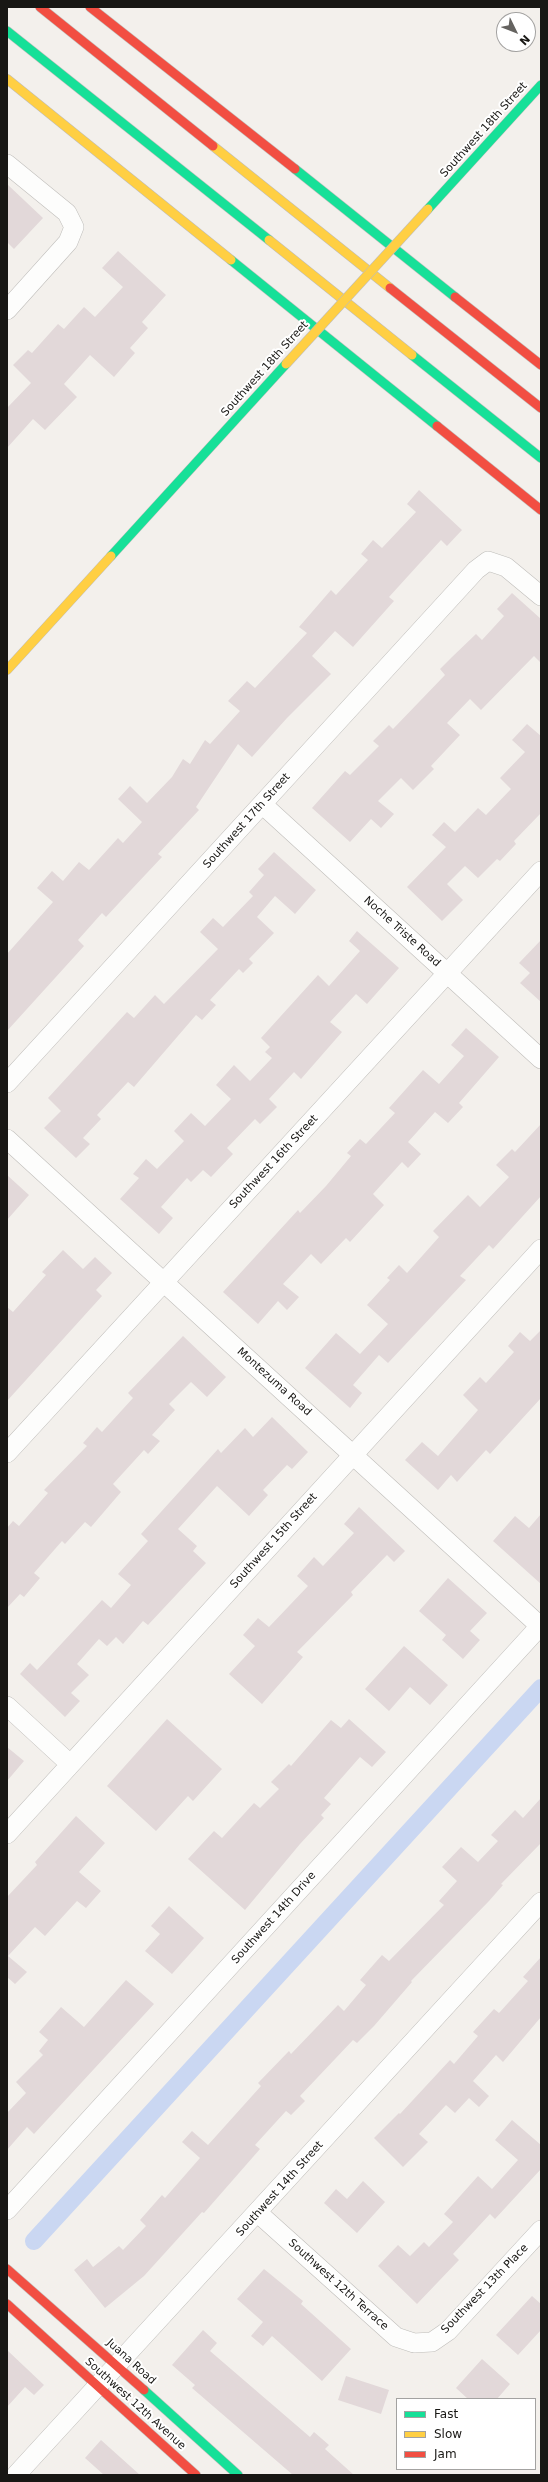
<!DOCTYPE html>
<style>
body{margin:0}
#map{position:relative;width:548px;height:2482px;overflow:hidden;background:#f3f0ec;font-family:"DejaVu Sans",sans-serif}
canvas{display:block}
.frame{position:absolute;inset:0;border:8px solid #181714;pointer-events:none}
.legend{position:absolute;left:396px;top:2398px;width:140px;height:72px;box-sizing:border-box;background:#fff;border:1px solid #a3a2a1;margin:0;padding:5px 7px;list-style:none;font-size:12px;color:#181714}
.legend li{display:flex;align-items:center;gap:8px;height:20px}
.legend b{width:20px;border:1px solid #a3a2a1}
.north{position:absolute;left:496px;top:12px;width:40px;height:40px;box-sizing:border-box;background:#fff;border:1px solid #a3a2a1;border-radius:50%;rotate:133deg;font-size:11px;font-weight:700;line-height:16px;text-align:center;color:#181714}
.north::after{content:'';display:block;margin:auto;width:14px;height:18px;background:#656360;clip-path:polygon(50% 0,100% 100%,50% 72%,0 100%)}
</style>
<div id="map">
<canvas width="548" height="2482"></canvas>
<div class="frame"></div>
<ul class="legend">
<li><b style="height:5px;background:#16e098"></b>Fast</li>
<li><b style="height:5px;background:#ffcf43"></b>Slow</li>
<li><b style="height:5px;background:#f24e42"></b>Jam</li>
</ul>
<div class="north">N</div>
</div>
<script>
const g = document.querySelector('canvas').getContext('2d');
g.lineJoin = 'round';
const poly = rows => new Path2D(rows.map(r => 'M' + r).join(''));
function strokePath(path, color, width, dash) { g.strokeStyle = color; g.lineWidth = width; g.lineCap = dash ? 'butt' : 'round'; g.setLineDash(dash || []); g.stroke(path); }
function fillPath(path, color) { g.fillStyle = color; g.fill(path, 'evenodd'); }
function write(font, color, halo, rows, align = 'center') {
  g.font = font + ' "DejaVu Sans",sans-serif'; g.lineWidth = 4; g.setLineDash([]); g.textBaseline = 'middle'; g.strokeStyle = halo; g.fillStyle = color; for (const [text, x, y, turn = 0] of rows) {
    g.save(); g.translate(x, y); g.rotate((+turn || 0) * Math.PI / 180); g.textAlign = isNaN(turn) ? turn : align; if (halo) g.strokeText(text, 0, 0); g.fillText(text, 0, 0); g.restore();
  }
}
strokePath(poly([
 [34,2241,541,1688]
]), '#cad7f2', 18);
fillPath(poly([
 [7,184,43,218,14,249,7,242],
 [118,251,166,295,142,322,148,328,130,348,135,353,114,377,90,355,64,384,77,397,45,430,33,419,7,448,7,408,31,383,13,365,28,350,32,353,58,324,64,329,84,307,95,317,123,287,102,268],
 [419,490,462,530,447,546,441,540,419,564,389,597,394,601,353,647,335,631,312,656,331,674,287,718,252,757,238,744,196,807,199,810,158,854,162,857,131,890,106,917,102,913,78,940,84,946,7,1031,7,954,53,902,37,888,52,871,63,881,79,862,89,870,118,838,123,843,142,822,118,799,130,786,147,803,172,777,183,759,190,764,205,740,210,744,240,711,228,701,247,681,255,688,307,633,299,627,331,590,336,595,368,560,361,554,373,540,382,548,416,512,407,504],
 [512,593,541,619,541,663,534,656,481,710,470,699,447,723,460,735,431,766,434,769,413,790,401,778,378,801,394,814,381,828,371,819,350,842,312,808,345,771,350,775,379,746,373,741,389,725,393,729,445,675,440,669,452,657,476,634,482,640,504,616,497,609],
 [527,724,541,736,541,813,514,841,516,844,500,861,497,859,478,878,465,866,447,884,463,900,442,921,407,887,446,847,432,835,444,822,455,832,478,808,486,815,511,789,500,778,525,752,512,740],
 [274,852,316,890,295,914,275,896,257,917,274,933,249,959,253,963,243,973,239,969,210,1000,216,1005,202,1020,196,1015,134,1087,128,1082,97,1115,101,1119,83,1138,90,1144,76,1158,44,1128,61,1111,48,1098,127,1012,134,1018,155,995,164,1004,218,949,200,932,213,918,223,927,253,896,249,892,264,875,258,869],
 [357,931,399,968,367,1004,356,994,330,1022,342,1032,301,1079,294,1072,269,1099,277,1107,260,1124,255,1119,227,1148,233,1154,211,1177,203,1170,191,1182,187,1178,161,1207,173,1218,159,1234,120,1199,139,1178,133,1174,146,1159,157,1169,184,1141,174,1131,191,1113,205,1126,231,1099,216,1085,234,1065,250,1081,272,1058,265,1052,270,1047,261,1038,318,975,329,986,360,951,349,941],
 [541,940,541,1002,520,983,530,973,519,963],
 [466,1028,499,1057,459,1103,463,1107,448,1123,435,1112,408,1142,421,1154,408,1168,402,1162,373,1194,384,1205,350,1242,346,1238,321,1264,311,1254,283,1284,299,1297,287,1310,278,1301,258,1324,223,1292,298,1210,300,1213,326,1186,351,1156,347,1153,360,1139,366,1144,395,1113,389,1108,423,1070,439,1084,464,1056,451,1045],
 [541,1124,541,1196,493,1249,489,1245,460,1276,466,1280,388,1363,379,1355,353,1385,362,1393,350,1408,305,1368,336,1333,360,1354,388,1324,367,1305,390,1280,387,1278,399,1265,407,1273,439,1237,433,1231,468,1195,480,1207,509,1177,496,1165,512,1149,515,1152],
 [7,1175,29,1195,7,1220],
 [63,1250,83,1269,95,1257,112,1273,96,1290,102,1296,7,1401,7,1307,13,1312,46,1275,42,1272],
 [541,1330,541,1398,490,1454,486,1450,457,1482,451,1475,438,1490,405,1460,422,1442,438,1456,478,1410,463,1395,480,1377,486,1383,514,1352,508,1346,520,1332,530,1341],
 [183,1336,226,1377,207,1397,191,1382,169,1404,175,1410,152,1435,160,1441,148,1454,144,1450,113,1484,121,1492,91,1527,85,1522,65,1544,62,1541,34,1573,40,1578,24,1597,20,1594,7,1608,7,1528,13,1521,19,1526,48,1493,44,1490,87,1446,83,1443,97,1427,102,1432,133,1398,128,1393],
 [272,1417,308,1452,292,1469,287,1465,263,1490,268,1495,249,1516,217,1486,178,1529,197,1546,193,1551,206,1563,148,1625,143,1621,123,1644,116,1637,107,1646,99,1639,77,1664,89,1675,71,1693,80,1701,65,1717,20,1674,30,1663,37,1670,102,1600,111,1608,131,1585,118,1574,148,1541,141,1534,218,1449,221,1453,245,1428,253,1437],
 [359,1507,405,1551,394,1562,387,1555,351,1592,353,1595,297,1652,303,1657,262,1704,229,1674,255,1646,243,1635,258,1618,269,1627,308,1586,297,1576,314,1557,323,1566,354,1533,344,1524],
 [541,1514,541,1584,493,1541,515,1516,529,1528],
 [448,1578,487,1613,470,1631,480,1640,463,1659,442,1640,446,1635,419,1611],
 [404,1646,448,1685,430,1705,410,1687,389,1711,365,1689],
 [167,1719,222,1769,193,1801,188,1796,156,1831,107,1786],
 [349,1719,386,1752,372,1767,360,1757,324,1798,331,1804,321,1815,324,1818,300,1844,245,1910,188,1859,214,1831,222,1838,254,1803,260,1808,279,1789,271,1782,289,1764,291,1766,331,1720,341,1728],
 [7,1747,24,1761,7,1781],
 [541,1798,541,1843,501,1884,503,1885,489,1901,411,1981,412,1982,374,2026,357,2043,353,2040,300,2096,305,2101,291,2115,286,2111,255,2145,260,2149,204,2213,202,2212,144,2276,105,2308,74,2270,87,2259,93,2267,119,2246,123,2250,146,2226,140,2220,162,2195,165,2198,200,2158,182,2142,192,2131,208,2145,261,2086,258,2083,289,2051,291,2054,338,2005,344,2011,366,1985,360,1980,382,1955,389,1961,444,1905,439,1901,457,1881,442,1867,461,1847,478,1862,498,1841,491,1835,515,1810,523,1818],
 [76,1816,105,1843,79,1872,101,1891,86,1908,77,1901,45,1936,35,1927,8,1956,27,1972,15,1984,7,1977,7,1897,37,1865,35,1862],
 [169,1906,204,1938,172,1974,145,1951,160,1934,151,1926],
 [541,1957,541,2017,503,2062,496,2055,473,2081,489,2096,479,2107,469,2098,455,2113,446,2105,419,2134,428,2142,403,2167,374,2138,399,2113,400,2114,450,2060,454,2064,478,2036,473,2032,494,2009,499,2013,528,1981,523,1977],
 [126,1980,154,2004,34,2134,27,2127,7,2150,7,2113,26,2093,16,2082,43,2055,39,2051,48,2040,39,2032,61,2007,84,2027],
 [512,2120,541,2145,541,2169,495,2219,490,2214,453,2254,459,2260,417,2304,378,2266,398,2245,410,2256,424,2242,429,2247,453,2222,444,2214,478,2176,492,2189,518,2160,495,2140],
 [363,2181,385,2202,357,2233,324,2203,336,2189,347,2199],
 [264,2269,303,2301,301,2304,351,2349,322,2381,272,2336,263,2346,251,2336,263,2322,237,2299],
 [532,2296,541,2304,541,2330,518,2355,496,2335],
 [203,2330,217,2343,210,2351,310,2437,314,2432,329,2445,325,2449,354,2475,293,2475,192,2388,195,2385,172,2365],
 [7,2350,44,2385,34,2395,25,2387,7,2407],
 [482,2359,510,2384,497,2399,468,2399,456,2388],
 [346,2376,389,2390,381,2414,338,2400],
 [101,2440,140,2475,104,2475,85,2458]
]), '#e2d8d9');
const street = poly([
 [7,164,67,213,74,227,68,242,7,310],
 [262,804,541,1059],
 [7,1083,476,570,488,561,506,567,541,596],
 [7,1139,540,1626],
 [7,1453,541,871],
 [7,1706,70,1764],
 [7,1834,541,1249],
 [7,2210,541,1625],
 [258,2213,396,2337,414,2343,432,2342,448,2331,541,2230],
 [16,2475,541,1902]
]);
const fast = poly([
 [7,31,269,240],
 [295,169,455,297],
 [428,209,541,85],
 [231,260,437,426],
 [412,355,541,458],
 [111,556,286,364],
 [144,2390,238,2475]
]);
const slow = poly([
 [7,79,231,260],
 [213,146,390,288],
 [269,240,412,355],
 [7,670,111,556]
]);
const jam = poly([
 [40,7,213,146],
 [90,7,295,169],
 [390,288,541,408],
 [455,297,541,365],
 [437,426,541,510],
 [7,2269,144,2390],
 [7,2304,196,2475]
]);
strokePath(street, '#bfbdba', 20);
strokePath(fast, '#bfbdba', 10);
strokePath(slow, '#bfbdba', 10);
strokePath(jam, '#bfbdba', 10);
strokePath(street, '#fdfdfc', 19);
strokePath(fast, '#16e098', 9);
strokePath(slow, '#ffcf43', 9);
strokePath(jam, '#f24e42', 9);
const slowBridge = poly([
 [286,364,428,209]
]);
strokePath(slowBridge, '#bfbdba', 10, []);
strokePath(slowBridge, '#ffcf43', 9);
write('11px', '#181714', '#fff', [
 ["Southwest 18th Street",484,130,-48],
 ["Southwest 18th Street",265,369,-48],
 ["Southwest 17th Street",247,821,-48],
 ["Noche Triste Road",402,932,42],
 ["Southwest 16th Street",274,1162,-47],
 ["Montezuma Road",274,1382,42],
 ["Southwest 15th Street",274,1541,-48],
 ["Southwest 14th Drive",274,1918,-48],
 ["Southwest 14th Street",280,2189,-48],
 ["Southwest 12th Terrace",338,2285,42],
 ["Southwest 13th Place",485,2289,-46],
 ["Juana Road",131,2362,42],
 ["Southwest 12th Avenue",135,2404,42]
]);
</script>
